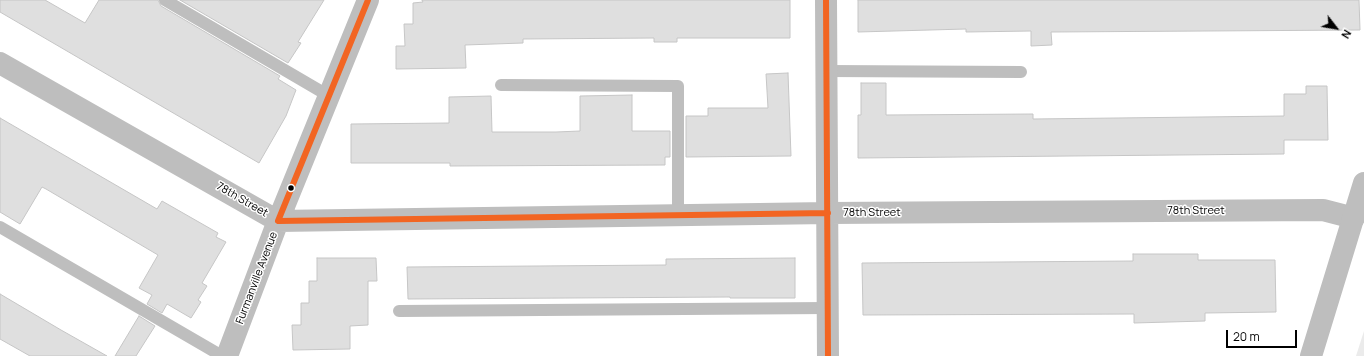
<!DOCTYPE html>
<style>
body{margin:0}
#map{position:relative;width:1364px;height:356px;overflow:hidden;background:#fff;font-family:Manrope,sans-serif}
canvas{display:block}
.north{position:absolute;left:1316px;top:8px;width:40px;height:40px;-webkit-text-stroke:3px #fff;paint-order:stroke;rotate:121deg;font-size:11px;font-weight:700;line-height:16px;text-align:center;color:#000}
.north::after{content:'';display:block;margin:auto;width:14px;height:18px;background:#000;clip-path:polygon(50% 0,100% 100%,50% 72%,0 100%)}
.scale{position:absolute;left:1226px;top:330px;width:71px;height:18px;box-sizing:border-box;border:2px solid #000;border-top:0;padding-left:5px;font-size:12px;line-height:14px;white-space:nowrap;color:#000;-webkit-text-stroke:3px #fff;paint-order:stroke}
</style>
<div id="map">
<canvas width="1364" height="356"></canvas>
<div class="north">N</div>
<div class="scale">20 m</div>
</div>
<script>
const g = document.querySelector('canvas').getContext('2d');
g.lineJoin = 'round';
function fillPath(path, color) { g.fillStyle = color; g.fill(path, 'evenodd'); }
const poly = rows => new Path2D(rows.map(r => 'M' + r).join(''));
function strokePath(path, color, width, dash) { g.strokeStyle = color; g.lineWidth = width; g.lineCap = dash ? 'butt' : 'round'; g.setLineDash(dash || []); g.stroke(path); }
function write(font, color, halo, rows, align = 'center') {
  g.font = font + ' Manrope,sans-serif'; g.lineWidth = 3; g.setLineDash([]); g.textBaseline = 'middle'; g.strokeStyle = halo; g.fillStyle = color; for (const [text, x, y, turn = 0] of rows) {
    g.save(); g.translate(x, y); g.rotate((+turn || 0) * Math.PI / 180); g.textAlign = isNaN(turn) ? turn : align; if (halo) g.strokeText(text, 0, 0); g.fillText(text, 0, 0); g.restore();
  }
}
fillPath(poly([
 [1364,331,1364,356,1356,356]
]), '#ebebeb');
const building = poly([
 [0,0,45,0,85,23,99,0,158,0,161,6,280,76,278,79,296,90,286,116,259,163,0,12,0,0],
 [180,0,324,0,298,42,301,43,288,63,180,0],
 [422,0,790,0,790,38,677,38,677,42,654,42,654,38,523,39,523,43,465,45,466,68,396,69,396,46,405,46,404,24,413,24,413,3,423,2,422,0],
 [858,0,1359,0,1360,30,1051,32,1052,45,1031,46,1031,31,966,32,966,29,858,32,858,0],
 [788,73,791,156,686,157,686,116,708,116,708,108,768,108,766,74,788,73],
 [861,83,886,83,886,115,1033,114,1033,119,1284,116,1284,94,1306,94,1306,86,1327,86,1328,140,1284,140,1284,154,858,158,858,115,861,115,861,83],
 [632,95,632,131,670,131,670,157,665,157,665,165,450,166,450,163,351,163,351,124,449,123,449,97,491,96,492,132,556,132,580,131,580,96,632,95],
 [0,118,157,209,162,201,218,233,216,237,226,242,202,283,207,286,198,300,201,302,191,318,167,304,162,313,147,304,152,295,139,288,158,255,46,189,42,187,20,224,0,212,0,118],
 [1133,254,1198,254,1198,260,1275,260,1276,312,1205,313,1205,321,1134,323,1134,314,863,315,862,263,1133,261,1133,254],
 [317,258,376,258,377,281,368,281,368,325,350,326,350,349,293,350,292,325,301,325,301,303,309,303,309,281,317,281,317,258],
 [795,258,795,298,730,298,730,297,408,299,407,267,666,265,666,259,795,258],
 [0,294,61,330,107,356,30,356,0,339,0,294],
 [139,316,155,326,136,356,115,356,139,316]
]);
fillPath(building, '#dfdfdf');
strokePath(building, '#c6c6c6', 1);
strokePath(poly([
 [165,0,329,96],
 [827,71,1021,72],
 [501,85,678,86,678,215],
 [0,227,222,356],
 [399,311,828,308]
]), '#bebebe', 12);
strokePath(poly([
 [826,0,828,356],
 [0,63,278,221,828,213,1323,210,1354,218],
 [227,356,278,221,368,0]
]), '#bebebe', 22);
strokePath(poly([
 [1311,356,1364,183]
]), '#bebebe', 22);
strokePath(poly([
 [368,0,278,221,828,213],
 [826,0,828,356]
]), '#f26522', 6);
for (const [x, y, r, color] of [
 [291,188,3.5,"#000"]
]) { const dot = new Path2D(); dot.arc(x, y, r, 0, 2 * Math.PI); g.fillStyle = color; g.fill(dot); strokePath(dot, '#fff', 1.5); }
write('11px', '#000', '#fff', [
 ["78th Street",242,200,30],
 ["78th Street",1196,211],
 ["78th Street",872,213],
 ["Furmanville Avenue",257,278,-69]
]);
</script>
